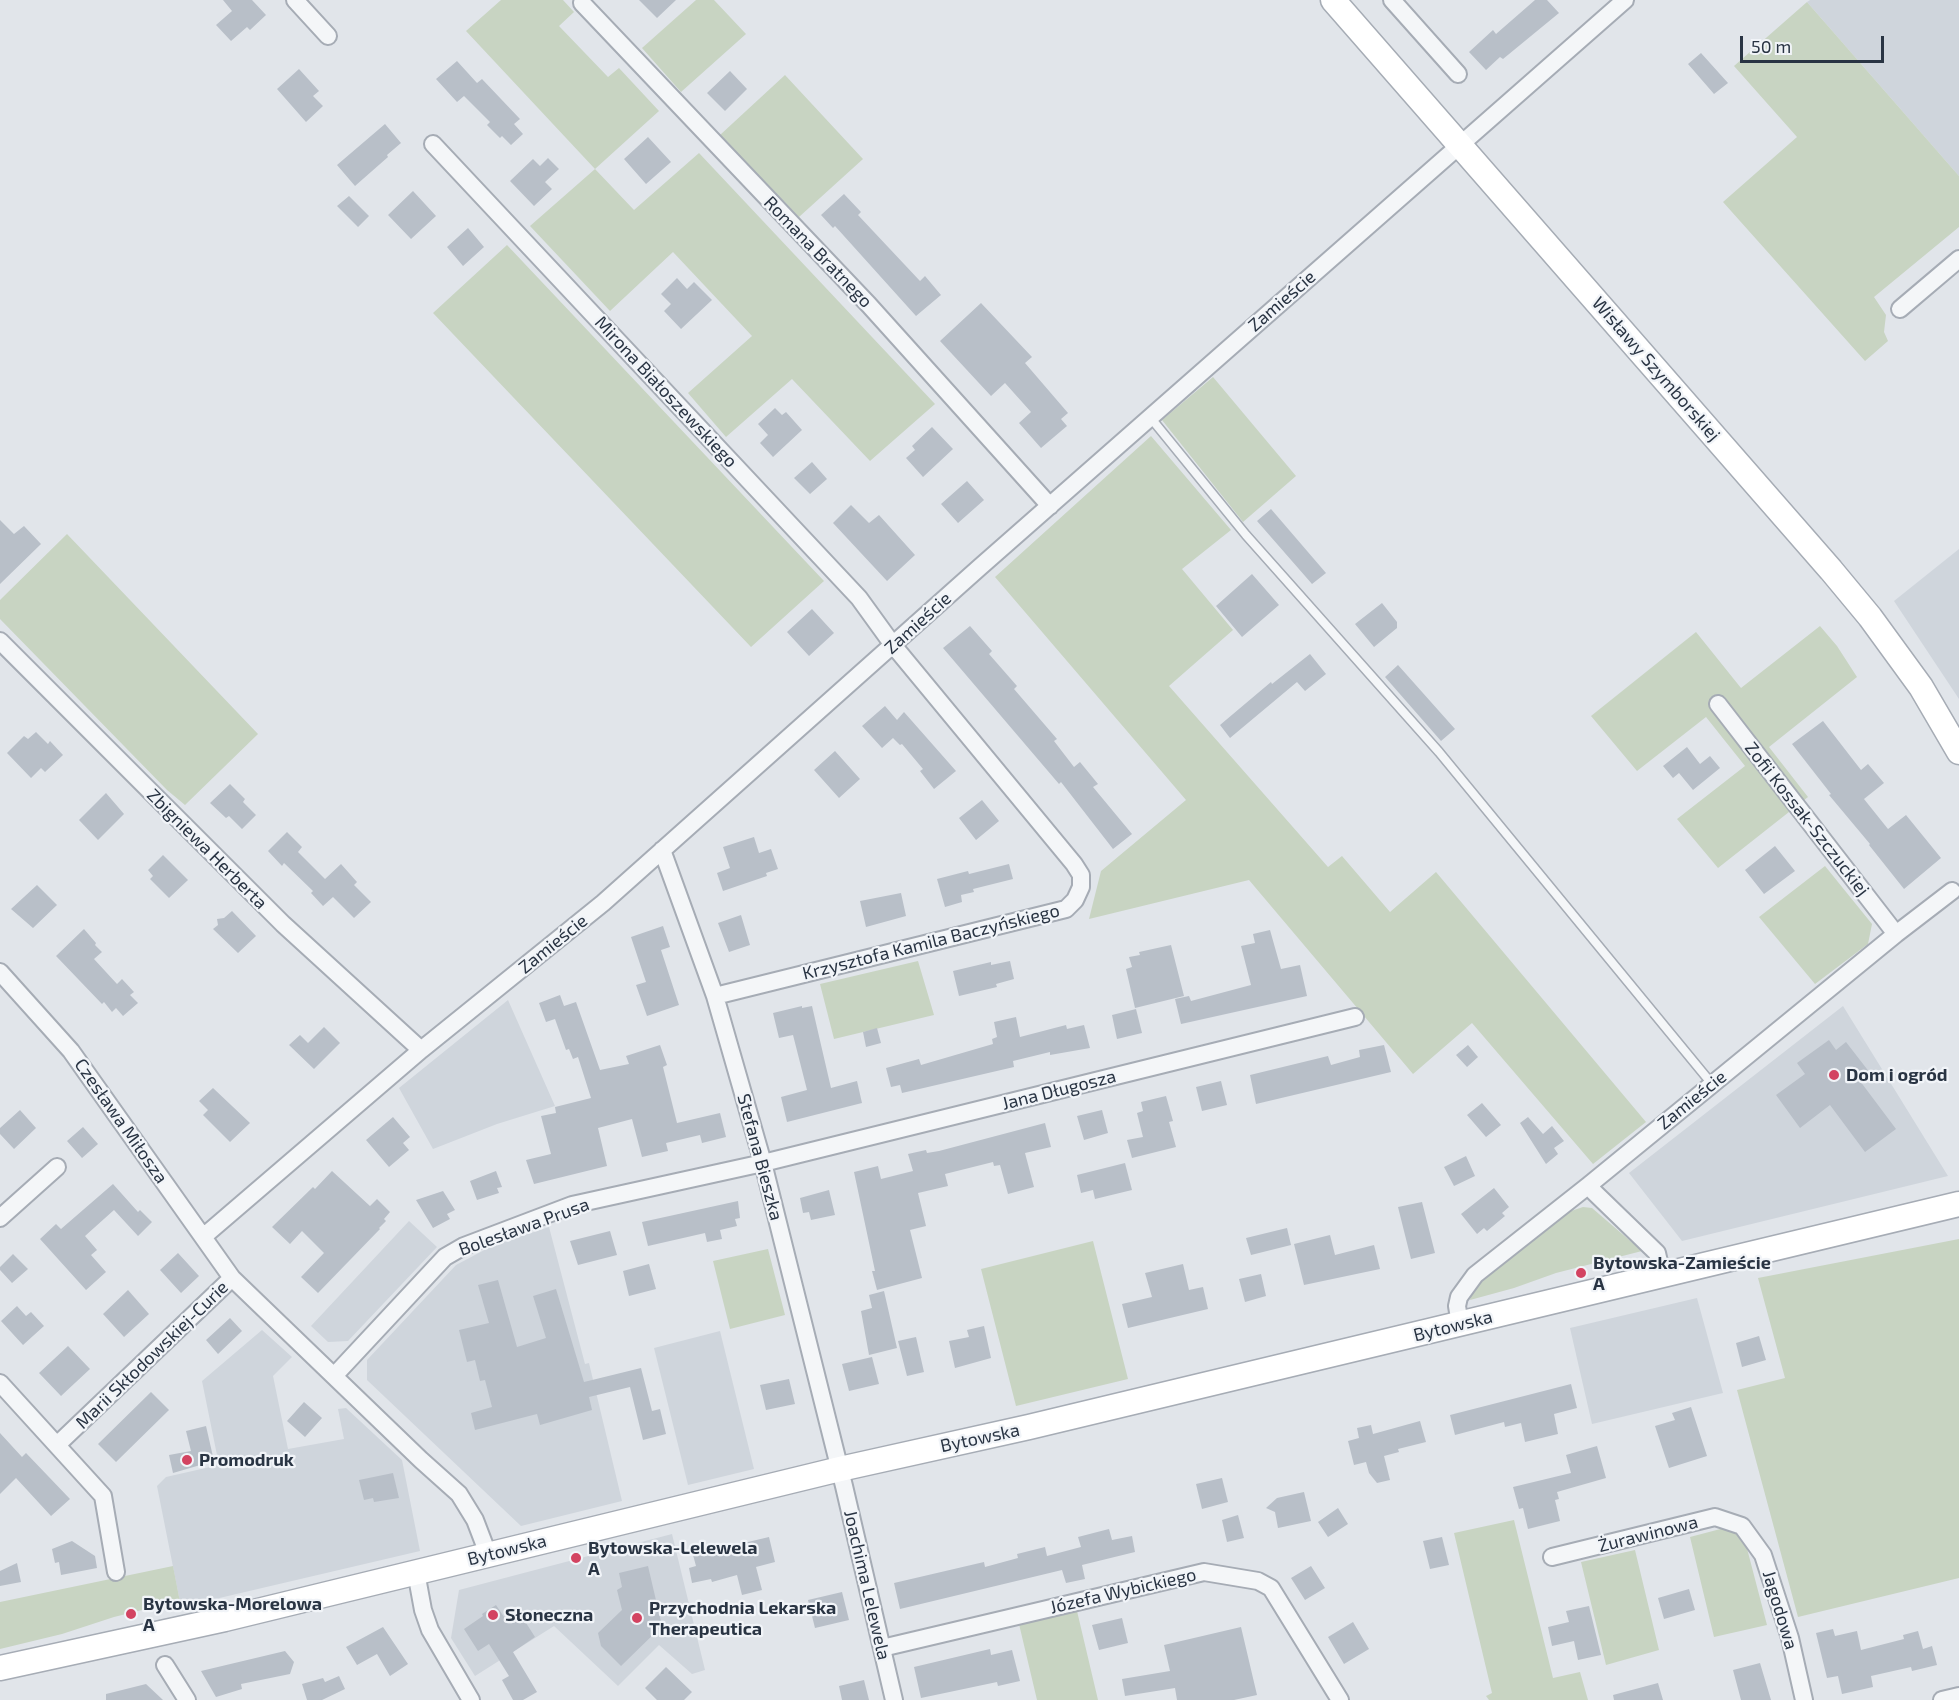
<!DOCTYPE html>
<meta charset="utf-8">
<style>
body{margin:0}
#map{position:relative;width:1959px;height:1700px;overflow:hidden;background:#e1e5ea;font-family:"Exo 2",sans-serif}
canvas{display:block}
.scale{position:absolute;left:1740px;top:36px;width:144px;height:27px;box-sizing:border-box;border:3px solid #293443;border-top:0;padding-left:8px;font-size:18px;line-height:21px;white-space:nowrap;color:#293443;-webkit-text-stroke:4px #f1f4f8;paint-order:stroke}
</style>
<div id="map">
<canvas width="1959" height="1700"></canvas>
<div class="scale">50 m</div>
</div>
<script>
const g = document.querySelector('canvas').getContext('2d');
g.lineJoin = 'round';
function fillPath(path, color) { g.fillStyle = color; g.fill(path, 'evenodd'); }
const poly = rows => new Path2D(rows.map(r => 'M' + r).join(''));
function strokePath(path, color, width, dash) { g.strokeStyle = color; g.lineWidth = width; g.lineCap = dash ? 'butt' : 'round'; g.setLineDash(dash || []); g.stroke(path); }
function write(font, color, halo, rows, align = 'center') {
  g.font = font + ' "Exo 2",sans-serif'; g.lineWidth = 4.5; g.setLineDash([]); g.textBaseline = 'middle'; g.strokeStyle = halo; g.fillStyle = color; for (const [text, x, y, turn = 0] of rows) {
    g.save(); g.translate(x, y); g.rotate((+turn || 0) * Math.PI / 180); g.textAlign = isNaN(turn) ? turn : align; if (halo) g.strokeText(text, 0, 0); g.fillText(text, 0, 0); g.restore();
  }
}
fillPath(poly([
 [1810,0,1959,0,1959,176,1807,2],
 [1959,549,1959,699,1894,601],
 [508,1000,555,1106,497,1124,433,1149,399,1088],
 [1843,1006,1948,1176,1682,1241,1629,1173],
 [409,1221,437,1247,348,1341,328,1342,311,1326],
 [549,1227,585,1364,589,1363,622,1501,521,1526,367,1380,367,1360,456,1265,492,1246],
 [1697,1298,1723,1393,1592,1424,1570,1328],
 [262,1330,292,1357,273,1376,288,1449,344,1439,338,1409,346,1408,402,1460,420,1551,181,1607,157,1486,166,1477,219,1465,202,1381],
 [720,1331,754,1469,688,1485,654,1348],
 [672,1534,705,1670,692,1674,659,1645,618,1686,554,1626,475,1676,451,1638,459,1590]
]), '#cfd5dc');
fillPath(poly([
 [501,0,563,0,574,12,559,26,608,77,619,68,659,111,595,169,634,210,699,153,935,404,870,461,792,379,726,437,688,393,752,336,673,252,610,311,530,226,595,169,466,31],
 [696,0,714,0,746,34,681,92,642,48],
 [1807,2,1959,176,1959,227,1874,297,1886,315,1884,332,1888,341,1865,361,1723,202,1797,137,1734,66],
 [785,75,863,159,799,217,720,135],
 [507,245,824,581,751,647,433,313],
 [1213,377,1296,476,1243,522,1162,420],
 [1151,436,1231,530,1182,569,1233,630,1169,686,1328,867,1342,856,1390,912,1436,872,1646,1122,1593,1164,1472,1023,1413,1074,1249,880,1089,919,1101,871,1186,800,995,577],
 [67,534,258,734,185,805,167,790,0,619,0,600],
 [1820,626,1837,646,1857,677,1769,747,1808,797,1718,868,1677,819,1745,766,1706,717,1637,771,1591,716,1696,632,1741,688],
 [1825,866,1872,924,1868,944,1815,984,1759,917],
 [918,961,934,1015,834,1039,820,984],
 [1583,1207,1592,1208,1642,1251,1556,1273,1514,1288,1470,1300,1472,1291,1486,1276,1568,1212],
 [1959,1239,1959,1578,1798,1617,1737,1390,1785,1378,1758,1278],
 [1093,1241,1128,1379,1016,1406,981,1269],
 [768,1249,785,1315,730,1329,713,1261],
 [1514,1520,1553,1678,1580,1672,1588,1700,1489,1700,1486,1696,1492,1693,1454,1533],
 [1728,1527,1744,1537,1767,1625,1714,1637,1690,1537],
 [1635,1550,1659,1650,1606,1665,1581,1562],
 [173,1566,181,1607,150,1608,114,1617,62,1634,0,1649,0,1602],
 [1077,1611,1098,1700,1037,1700,1019,1624]
]), '#c8d4c2');
fillPath(poly([
 [223,0,252,0,266,15,250,30,247,27,231,41,216,25,232,11],
 [639,0,676,0,657,18],
 [1535,0,1547,0,1559,13,1503,59,1500,57,1486,70,1469,52,1493,30,1496,34],
 [1701,53,1728,83,1714,94,1688,64],
 [457,61,477,83,482,79,520,119,514,124,523,134,511,145,502,136,500,138,487,125,490,122,464,96,457,102,436,79],
 [299,69,319,91,313,96,323,106,306,122,277,89],
 [730,71,747,89,725,111,707,93],
 [385,124,401,143,387,155,388,157,355,186,337,165],
 [648,137,671,162,646,184,624,159],
 [548,158,559,169,545,182,552,189,534,206,510,181,533,159,540,166],
 [413,191,436,216,411,239,388,215],
 [844,194,861,212,858,215,920,281,925,276,941,295,916,316,835,226,833,228,821,215],
 [349,196,369,216,358,227,337,206],
 [468,228,484,247,463,266,447,247],
 [677,278,687,289,694,282,712,300,681,329,664,311,671,304,661,294],
 [981,303,1032,357,1025,363,1068,413,1061,419,1067,426,1041,448,1019,423,1031,412,1005,383,991,396,940,341],
 [775,408,782,415,786,412,802,430,773,457,760,443,768,435,758,424],
 [932,427,953,449,923,477,906,458,915,450,912,446],
 [812,462,827,479,810,494,794,478],
 [967,481,984,500,958,523,941,504],
 [851,505,869,523,879,515,915,555,887,581,833,523],
 [1271,509,1326,573,1312,584,1257,521],
 [0,520,14,534,24,526,41,544,0,584],
 [1252,574,1279,605,1242,637,1216,606],
 [1382,603,1397,622,1397,628,1374,647,1355,624],
 [812,609,834,633,809,656,787,632],
 [970,626,992,651,989,654,1017,686,1014,689,1057,739,1054,741,1074,767,1080,762,1098,784,1093,787,1132,834,1113,849,1061,782,1059,784,943,648],
 [1310,654,1326,674,1305,691,1297,682,1230,738,1220,725,1271,682,1272,684],
 [1398,665,1455,729,1441,741,1385,677],
 [885,706,897,720,904,712,956,771,934,789,920,771,923,769,902,744,900,745,893,738,882,748,862,726],
 [1823,721,1861,770,1868,764,1884,783,1864,799,1888,829,1906,815,1941,858,1904,889,1869,845,1870,844,1829,795,1831,794,1792,744],
 [36,732,48,744,50,741,63,755,45,772,41,768,31,778,7,753,24,736,28,739],
 [1687,747,1700,764,1710,756,1720,768,1693,790,1679,773,1673,778,1663,766],
 [835,751,860,779,839,798,814,770],
 [230,784,245,799,243,802,256,815,242,829,229,816,226,818,210,803],
 [106,793,124,814,98,840,79,820],
 [982,800,999,821,976,840,959,818],
 [287,832,302,847,298,852,325,879,341,864,357,882,354,885,371,902,354,918,333,897,323,906,311,893,313,891,284,863,282,866,268,851],
 [754,837,759,853,771,849,778,869,766,873,767,876,723,891,717,873,730,868,723,847],
 [1775,846,1795,871,1764,894,1745,870],
 [163,855,188,880,169,898,150,879,153,876,148,870],
 [1009,864,1013,879,973,889,974,892,961,895,962,902,945,907,937,879,968,871,969,874],
 [37,885,57,905,33,928,11,909],
 [901,893,906,916,866,927,860,901],
 [232,911,256,936,238,953,213,929,218,925,217,919,224,918],
 [741,915,750,945,729,952,718,923],
 [663,926,670,947,661,950,679,1005,647,1016,636,985,646,982,631,937],
 [84,929,96,943,95,945,102,952,94,959,117,984,122,979,134,992,130,995,138,1003,123,1016,116,1008,112,1012,104,1002,102,1004,56,956],
 [1270,930,1281,969,1300,965,1307,996,1181,1024,1175,999,1189,996,1191,1001,1251,985,1241,946,1255,943,1253,934],
 [1171,945,1184,996,1135,1008,1126,969,1132,967,1129,957,1140,955,1139,952],
 [1010,961,1014,979,996,984,997,987,959,996,953,971,991,962,991,965],
 [560,995,564,1006,576,1002,600,1070,629,1064,626,1056,660,1045,667,1065,663,1067,677,1123,720,1113,726,1137,702,1143,700,1135,666,1143,668,1151,642,1157,632,1119,598,1128,607,1166,534,1184,526,1160,551,1154,541,1116,556,1113,555,1107,591,1098,578,1057,573,1059,569,1049,566,1050,555,1019,546,1022,539,1003],
 [802,1006,802,1008,812,1006,831,1088,857,1081,862,1103,787,1122,781,1097,807,1090,793,1035,779,1038,773,1013],
 [1136,1009,1142,1033,1117,1039,1112,1015],
 [1016,1017,1020,1037,1066,1025,1067,1029,1084,1025,1090,1048,1050,1055,1050,1052,1013,1061,1014,1067,902,1093,900,1085,891,1087,886,1068,919,1059,921,1065,993,1044,992,1039,997,1037,994,1022],
 [324,1027,340,1043,314,1069,289,1045,300,1035,308,1043],
 [877,1028,881,1043,866,1047,863,1032],
 [1829,1040,1836,1050,1846,1042,1870,1073,1860,1081,1896,1129,1865,1152,1830,1105,1800,1128,1776,1095,1805,1074,1797,1063],
 [1384,1045,1391,1072,1256,1104,1250,1075,1328,1056,1331,1065,1360,1057,1359,1050],
 [1468,1045,1478,1057,1467,1067,1456,1055],
 [1221,1081,1227,1105,1202,1111,1196,1087],
 [213,1088,250,1123,230,1142,203,1115,208,1110,199,1101],
 [1166,1096,1173,1121,1169,1122,1176,1147,1132,1158,1127,1140,1143,1137,1137,1113,1143,1111,1141,1102],
 [1482,1103,1501,1125,1486,1137,1467,1115],
 [20,1110,36,1128,14,1149,0,1134,0,1128],
 [1102,1110,1108,1133,1084,1140,1077,1116],
 [393,1117,410,1137,403,1143,409,1150,389,1167,366,1140],
 [1528,1117,1543,1134,1552,1126,1564,1141,1554,1148,1558,1154,1546,1164,1520,1123],
 [1045,1123,1051,1147,1025,1153,1034,1187,1008,1194,1000,1165,994,1166,993,1162,945,1174,948,1186,918,1193,926,1226,910,1230,922,1278,877,1290,872,1271,875,1271,854,1172,878,1166,881,1179,913,1171,908,1154,926,1150,927,1153,939,1151],
 [83,1127,98,1144,82,1158,67,1141],
 [1466,1156,1475,1176,1454,1186,1444,1167],
 [1125,1163,1132,1190,1095,1199,1093,1190,1081,1193,1077,1175],
 [332,1171,370,1206,377,1199,390,1212,384,1219,386,1221,379,1228,380,1229,318,1293,301,1277,324,1253,302,1231,290,1244,272,1227,313,1187,315,1189],
 [496,1171,502,1187,497,1188,499,1193,477,1200,470,1181],
 [113,1184,138,1212,140,1210,152,1222,138,1236,114,1210,85,1236,97,1250,91,1255,106,1272,86,1290,40,1239,56,1224,61,1229],
 [1494,1188,1509,1207,1502,1213,1505,1216,1487,1231,1484,1228,1477,1234,1461,1214],
 [829,1190,835,1215,811,1220,809,1212,803,1213,800,1198],
 [443,1191,455,1210,447,1214,450,1219,433,1228,416,1200],
 [738,1201,740,1218,735,1219,737,1226,720,1230,722,1239,707,1242,705,1233,648,1246,642,1222],
 [1422,1202,1435,1253,1411,1259,1398,1207],
 [1287,1228,1291,1245,1251,1255,1246,1238],
 [610,1231,617,1255,578,1265,570,1241],
 [1330,1235,1335,1255,1374,1245,1380,1269,1304,1285,1294,1244],
 [178,1253,199,1276,181,1293,160,1270],
 [13,1254,28,1269,12,1283,0,1270,0,1267],
 [649,1264,656,1289,629,1296,623,1271],
 [1183,1264,1189,1290,1203,1287,1208,1309,1128,1328,1122,1304,1152,1297,1145,1273],
 [1261,1274,1266,1296,1245,1302,1239,1279],
 [498,1280,517,1347,546,1338,533,1296,556,1289,584,1382,641,1368,652,1411,660,1409,666,1434,643,1440,630,1387,589,1397,592,1410,540,1425,537,1414,475,1430,471,1413,492,1407,485,1380,480,1381,475,1360,467,1362,459,1330,489,1323,478,1285],
 [128,1290,149,1314,124,1337,103,1314],
 [884,1291,897,1348,869,1355,861,1311,872,1308,869,1295],
 [17,1306,26,1316,31,1312,44,1326,23,1345,1,1321],
 [230,1318,242,1331,218,1354,206,1340],
 [984,1326,991,1358,955,1368,949,1341,969,1337,967,1330],
 [1759,1336,1766,1360,1742,1367,1736,1343],
 [916,1337,924,1372,907,1376,898,1341],
 [68,1346,90,1369,61,1396,39,1373],
 [872,1357,879,1384,849,1391,842,1364],
 [789,1379,795,1404,766,1410,760,1385],
 [1571,1384,1577,1408,1554,1414,1558,1434,1525,1442,1521,1423,1505,1427,1504,1422,1455,1435,1450,1415],
 [151,1392,169,1410,116,1462,98,1444],
 [304,1402,322,1418,305,1437,287,1421],
 [1691,1407,1707,1456,1669,1468,1655,1426,1675,1420,1672,1413],
 [1420,1421,1426,1442,1398,1449,1399,1452,1384,1456,1390,1480,1377,1483,1369,1473,1366,1462,1354,1465,1348,1441,1359,1438,1357,1428,1371,1425,1373,1434],
 [206,1426,214,1461,173,1473,169,1455,191,1451,186,1431],
 [0,1433,22,1457,26,1453,70,1499,51,1516,16,1478,0,1494],
 [1597,1446,1606,1478,1557,1492,1559,1499,1555,1500,1560,1521,1528,1529,1523,1508,1519,1509,1513,1487,1571,1473,1566,1455],
 [393,1473,399,1498,374,1502,373,1498,364,1500,359,1480],
 [1222,1478,1228,1502,1202,1509,1196,1484],
 [1304,1492,1311,1521,1278,1528,1275,1512,1266,1508,1277,1498],
 [1338,1508,1348,1524,1328,1537,1318,1522],
 [1238,1515,1244,1538,1227,1542,1222,1520],
 [1109,1529,1112,1540,1132,1536,1135,1552,1082,1565,1085,1579,1066,1583,1062,1570,900,1609,894,1583,984,1562,985,1567,1018,1558,1017,1554,1045,1547,1047,1556,1081,1547,1078,1537],
 [769,1537,775,1562,756,1567,762,1590,742,1595,737,1575,712,1582,711,1579,692,1583,689,1568,696,1566,693,1555],
 [1442,1537,1449,1565,1430,1569,1423,1541],
 [72,1541,95,1556,97,1568,61,1575,59,1562,55,1563,52,1549],
 [17,1563,21,1582,0,1586,0,1571],
 [648,1566,662,1626,621,1666,601,1646,598,1633,622,1610,617,1590,622,1587,619,1573],
 [1311,1566,1325,1588,1305,1600,1291,1578],
 [1689,1589,1695,1610,1664,1619,1658,1598],
 [842,1592,849,1620,815,1628,808,1600],
 [496,1605,506,1620,519,1612,535,1637,513,1652,537,1692,523,1700,513,1700,502,1680,509,1676,489,1644,478,1651,464,1629,483,1616,482,1614],
 [1589,1606,1601,1655,1578,1660,1574,1641,1552,1646,1548,1627,1569,1622,1566,1611],
 [1122,1618,1128,1643,1099,1650,1092,1625],
 [1353,1622,1369,1649,1344,1664,1328,1637],
 [383,1627,408,1664,390,1676,377,1654,357,1665,346,1647],
 [1241,1627,1257,1695,1234,1700,1177,1700,1175,1688,1125,1696,1122,1679,1170,1671,1164,1645],
 [1833,1629,1835,1636,1857,1631,1861,1650,1904,1639,1903,1635,1918,1631,1923,1649,1932,1646,1937,1665,1912,1671,1911,1667,1871,1676,1873,1687,1842,1694,1838,1676,1827,1678,1816,1633],
 [990,1649,991,1655,1012,1650,1020,1681,998,1686,997,1682,921,1698,914,1667],
 [285,1651,294,1662,290,1674,241,1684,242,1689,216,1697,201,1671],
 [1760,1663,1771,1700,1741,1700,1733,1670],
 [666,1667,692,1692,684,1700,657,1700,645,1688],
 [339,1676,345,1689,322,1700,307,1700,302,1684,323,1678,325,1682],
 [864,1680,869,1700,842,1700,839,1686],
 [1658,1683,1663,1700,1614,1700,1613,1695],
 [146,1684,163,1700,106,1700,106,1694]
]), '#b8bfc8');
const lane = poly([
 [1150,417,1246,535,1439,752,1712,1084]
]);
const street = poly([
 [295,0,328,36],
 [1392,0,1458,74],
 [582,3,869,305,1050,506],
 [433,144,859,598,893,645,1074,864,1081,875,1081,887,1075,900,1066,909,715,996],
 [1900,309,1959,259],
 [0,641,283,924,421,1050],
 [1718,704,1896,934],
 [662,850,715,996,763,1163,844,1486,894,1700],
 [0,972,71,1051,232,1278],
 [1589,1185,1594,1192,1657,1253,1662,1275],
 [0,1218,57,1167],
 [203,1237,421,1050,603,903,980,567,1625,0],
 [1460,1324,1457,1306,1459,1297,1475,1275,1589,1185,1896,934,1952,891],
 [334,1376,445,1257,464,1246,572,1205,763,1163,1355,1017],
 [0,1383,103,1496,116,1572],
 [57,1445,232,1278,421,1460,459,1494,475,1520,488,1554],
 [1552,1557,1715,1517,1742,1526,1763,1555,1790,1638,1804,1700],
 [416,1572,423,1610,430,1630,471,1700],
 [882,1648,1204,1572,1258,1581,1271,1588,1340,1700],
 [165,1665,187,1700],
 [1942,1700,1959,1696]
]);
const secondary = poly([
 [1333,0,1831,570,1870,617,1921,687,1959,752],
 [0,1668,225,1619,840,1469,1029,1427,1959,1204]
]);
strokePath(lane, '#a6acb5', 11);
strokePath(street, '#a6acb5', 20);
strokePath(secondary, '#a6acb5', 27);
strokePath(lane, '#f4f6f8', 8);
strokePath(street, '#f4f6f8', 16);
strokePath(secondary, '#fff', 24);
for (const [x, y, r, color] of [
 [1834,1075,6,"#d34361"],
 [1581,1273,6,"#d34361"],
 [187,1460,6,"#d34361"],
 [576,1558,6,"#d34361"],
 [131,1614,6,"#d34361"],
 [493,1615,6,"#d34361"],
 [637,1618,6,"#d34361"]
]) { const dot = new Path2D(); dot.arc(x, y, r, 0, 2 * Math.PI); g.fillStyle = color; g.fill(dot); strokePath(dot, '#f1f4f8', 2); }
write('18px', '#293443', '#f1f4f8', [
 ["Romana Bratnego",818,252,46],
 ["Zamieście",1282,301,-41],
 ["Wisławy Szymborskiej",1656,369,49],
 ["Mirona Białoszewskiego",666,392,47],
 ["Zamieście",918,623,-42],
 ["Zofii Kossak-Szczuckiej",1807,819,52],
 ["Zbigniewa Herberta",207,849,45],
 ["Krzysztofa Kamila Baczyńskiego",931,942,-14],
 ["Zamieście",553,944,-39],
 ["Jana Długosza",1059,1090,-14],
 ["Zamieście",1692,1100,-39],
 ["Czesława Miłosza",121,1121,55],
 ["Stefana Bieszka",760,1157,75],
 ["Bolesława Prusa",524,1227,-20],
 ["Bytowska",1453,1326,-14],
 ["Marii Skłodowskiej-Curie",152,1355,-44],
 ["Bytowska",980,1438,-12],
 ["Żurawinowa",1648,1534,-14],
 ["Bytowska",507,1550,-14],
 ["Joachima Lelewela",867,1585,77],
 ["Józefa Wybickiego",1123,1591,-13],
 ["Jagodowa",1780,1610,73]
]);
write('bold 18px', '#293443', '#f1f4f8', [
 ["Dom i ogród",1846,1075],
 ["Bytowska-Zamieście",1593,1263],
 ["A",1593,1284],
 ["Promodruk",199,1460],
 ["Bytowska-Lelewela",588,1548],
 ["A",588,1569],
 ["Bytowska-Morelowa",143,1604],
 ["A",143,1625],
 ["Przychodnia Lekarska",649,1608],
 ["Therapeutica",649,1629],
 ["Słoneczna",505,1615]
], 'left');
</script>
